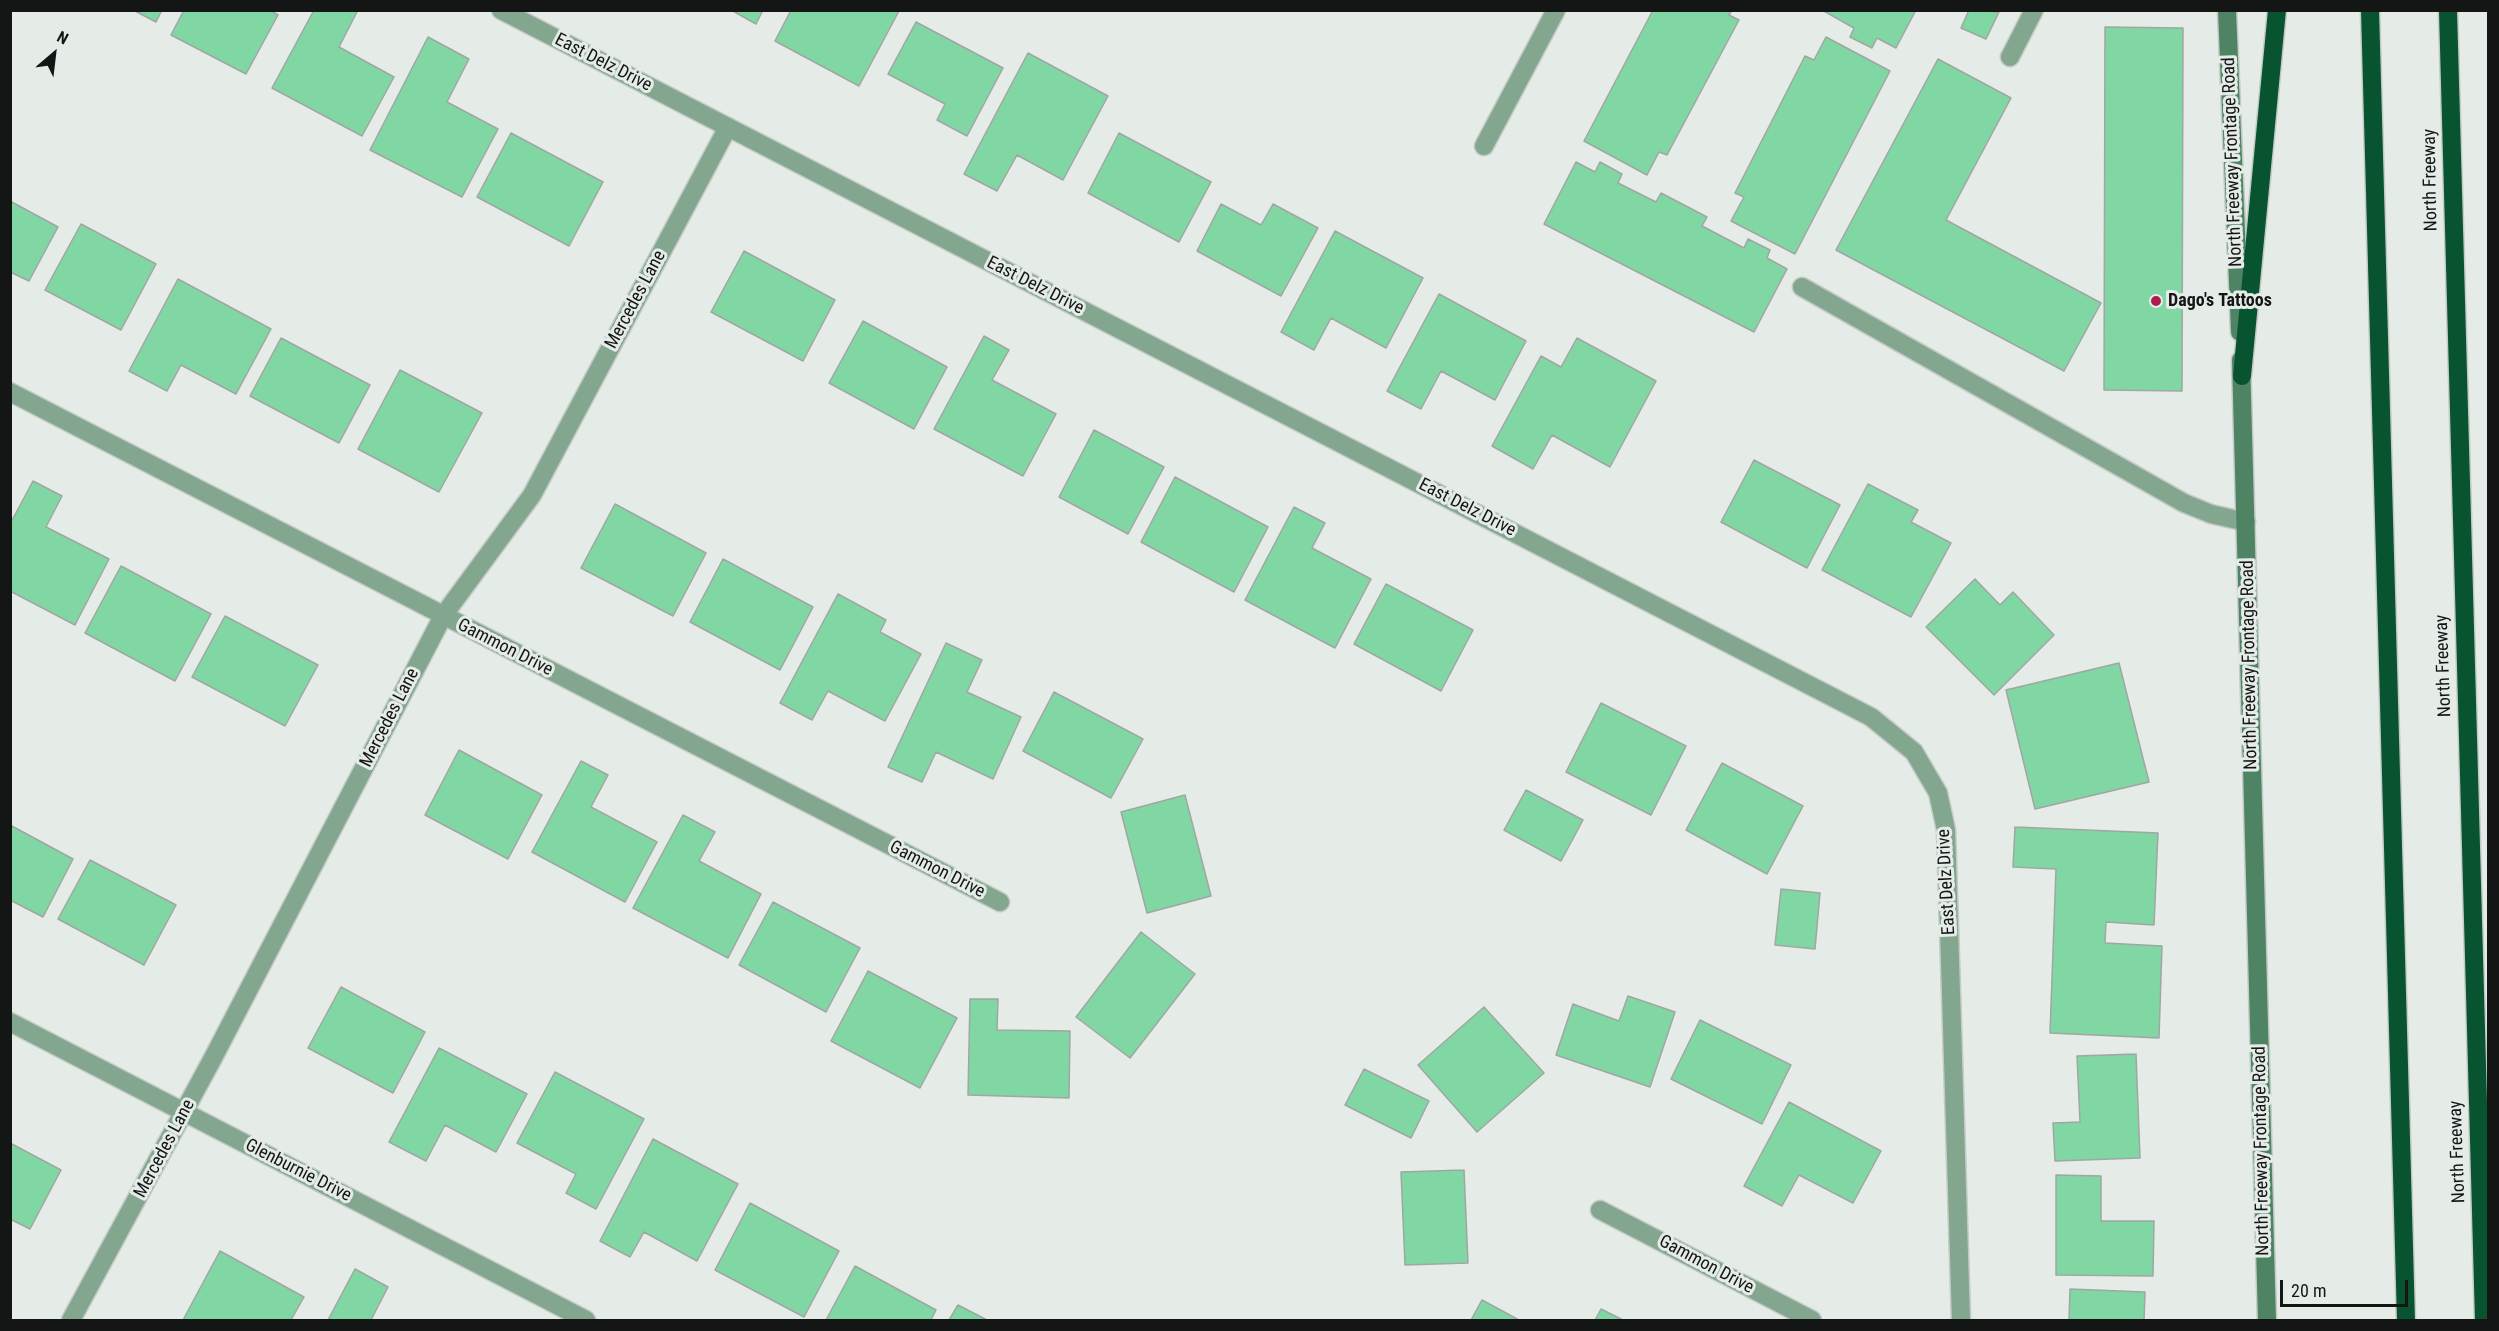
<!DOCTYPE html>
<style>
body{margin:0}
#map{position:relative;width:2499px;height:1331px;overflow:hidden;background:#e5ece8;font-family:"Roboto Condensed",sans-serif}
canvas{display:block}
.frame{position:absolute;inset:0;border:12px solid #141615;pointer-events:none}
.north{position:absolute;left:24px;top:24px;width:60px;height:60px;-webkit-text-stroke:4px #e5ece8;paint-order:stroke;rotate:28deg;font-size:16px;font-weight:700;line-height:24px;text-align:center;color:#141615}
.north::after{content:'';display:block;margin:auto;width:21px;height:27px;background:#141615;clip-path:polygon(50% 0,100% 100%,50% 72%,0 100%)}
.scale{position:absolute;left:2280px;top:1280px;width:128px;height:27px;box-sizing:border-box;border:3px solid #141615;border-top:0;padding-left:8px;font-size:18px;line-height:21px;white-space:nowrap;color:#141615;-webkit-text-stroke:4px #e5ece8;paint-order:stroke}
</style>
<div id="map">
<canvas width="2499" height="1331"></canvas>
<div class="frame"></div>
<div class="north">N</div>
<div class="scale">20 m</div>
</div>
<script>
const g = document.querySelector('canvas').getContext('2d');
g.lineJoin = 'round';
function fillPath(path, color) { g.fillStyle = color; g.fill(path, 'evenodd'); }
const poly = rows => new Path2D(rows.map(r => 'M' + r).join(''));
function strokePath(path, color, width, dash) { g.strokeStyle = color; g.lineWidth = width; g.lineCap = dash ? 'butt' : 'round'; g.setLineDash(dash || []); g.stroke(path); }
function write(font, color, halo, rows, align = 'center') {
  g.font = font + ' "Roboto Condensed",sans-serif'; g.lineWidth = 6; g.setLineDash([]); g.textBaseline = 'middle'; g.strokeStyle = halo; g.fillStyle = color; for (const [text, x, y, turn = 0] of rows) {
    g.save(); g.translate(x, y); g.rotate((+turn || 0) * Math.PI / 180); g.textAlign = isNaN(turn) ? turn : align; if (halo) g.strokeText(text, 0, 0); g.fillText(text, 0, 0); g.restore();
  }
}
const building = poly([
 [133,10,162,10,156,22,133,10],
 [184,10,270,10,278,15,246,74,171,35,184,10],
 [314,10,358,10,339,47,394,77,362,136,272,88,314,10],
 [731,10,763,10,756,24,731,10],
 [791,10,899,10,899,11,859,86,775,41,791,10],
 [1653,10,1732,10,1729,15,1739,20,1667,155,1659,152,1647,175,1584,141,1653,10],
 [1822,10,1916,10,1896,48,1877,38,1872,48,1850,37,1854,28,1822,10],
 [1969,10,1999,12,1986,39,1961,28,1969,10],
 [916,22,1003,68,967,136,937,120,945,104,888,74,916,22],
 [2105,27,2183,28,2182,391,2104,390,2105,27],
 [428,37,469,59,447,102,498,129,462,197,370,150,428,37],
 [1826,37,1890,71,1795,254,1731,221,1744,197,1735,193,1805,56,1814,60,1826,37],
 [1028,53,1108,96,1063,180,1017,155,997,191,964,174,1028,53],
 [1938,59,2011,98,1946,220,2101,303,2064,371,1836,250,1938,59],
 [511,133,603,182,569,246,477,197,511,133],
 [1119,133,1211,182,1179,242,1088,193,1119,133],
 [1576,162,1595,172,1600,162,1622,174,1618,183,1656,202,1661,193,1707,217,1702,226,1744,248,1748,239,1770,250,1767,258,1787,269,1754,332,1544,224,1576,162],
 [10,201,58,227,29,281,10,272,10,201],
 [1221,204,1261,225,1273,204,1318,228,1281,296,1197,251,1221,204],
 [81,224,156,264,121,330,45,290,81,224],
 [1335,231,1423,278,1386,348,1331,318,1314,350,1281,332,1335,231],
 [744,251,835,300,803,361,711,312,744,251],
 [178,279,271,329,236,394,181,365,167,391,129,371,178,279],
 [1439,294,1526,341,1495,400,1441,371,1421,409,1387,391,1439,294],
 [863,321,947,367,914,429,829,383,863,321],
 [984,336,1009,350,992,380,1056,414,1023,476,934,429,984,336],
 [281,338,370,385,339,443,250,396,281,338],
 [1577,338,1656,381,1610,467,1552,435,1533,469,1492,446,1541,356,1561,367,1577,338],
 [400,370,482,413,439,492,358,449,400,370],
 [1094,430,1164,467,1128,534,1059,497,1094,430],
 [1754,460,1840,505,1807,568,1721,522,1754,460],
 [1175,477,1268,527,1234,592,1141,542,1175,477],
 [33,481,62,496,46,527,109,559,75,625,10,591,10,524,33,481],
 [1868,484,1918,510,1911,522,1951,543,1911,617,1822,570,1868,484],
 [615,504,706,553,673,616,581,568,615,504],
 [1294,507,1325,523,1312,548,1371,579,1335,648,1245,600,1294,507],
 [723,559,813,607,780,670,690,622,723,559],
 [121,566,211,614,175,681,85,633,121,566],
 [1975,579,2000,605,2013,592,2054,635,1994,695,1926,627,1975,579],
 [1386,584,1473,630,1441,691,1354,644,1386,584],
 [838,594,886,620,880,632,921,654,885,721,828,691,812,720,780,703,838,594],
 [225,616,318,665,285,726,192,677,225,616],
 [946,643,982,660,967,692,1021,717,993,779,936,752,922,782,888,767,946,643],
 [2119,663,2149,782,2035,809,2006,690,2119,663],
 [1054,692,1143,739,1111,798,1023,751,1054,692],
 [1601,703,1686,746,1651,815,1566,772,1601,703],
 [459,750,542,795,508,859,425,815,459,750],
 [581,761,608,775,591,807,657,842,625,902,532,852,581,761],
 [1722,763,1803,806,1767,874,1686,830,1722,763],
 [1526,790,1583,820,1561,861,1504,830,1526,790],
 [1185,795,1211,896,1147,913,1121,812,1185,795],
 [683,815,715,832,699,861,761,894,728,958,633,908,683,815],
 [10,825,73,859,43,917,10,900,10,825],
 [2015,827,2158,833,2154,925,2106,922,2105,943,2162,946,2159,1038,2050,1033,2056,869,2013,867,2015,827],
 [90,860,176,905,144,965,58,919,90,860],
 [1781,889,1820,893,1815,949,1775,945,1781,889],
 [773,902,860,948,826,1012,739,965,773,902],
 [1141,932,1195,974,1130,1058,1076,1017,1141,932],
 [868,971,957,1018,920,1088,831,1041,868,971],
 [341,987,425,1032,393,1093,308,1048,341,987],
 [1628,996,1675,1012,1650,1087,1556,1055,1573,1004,1619,1021,1628,996],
 [970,999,998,999,997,1030,1070,1031,1069,1098,968,1095,970,999],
 [1484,1007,1544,1073,1477,1132,1418,1065,1484,1007],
 [1700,1020,1791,1065,1762,1124,1671,1079,1700,1020],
 [439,1048,527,1094,496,1152,445,1125,426,1161,389,1142,439,1048],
 [2136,1054,2140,1158,2055,1161,2053,1123,2080,1122,2077,1056,2136,1054],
 [1364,1069,1429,1101,1411,1138,1345,1105,1364,1069],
 [555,1072,644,1119,596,1209,566,1193,576,1174,517,1143,555,1072],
 [1789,1102,1881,1151,1853,1203,1799,1175,1782,1206,1744,1186,1789,1102],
 [653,1139,738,1184,697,1261,644,1232,630,1257,600,1241,653,1139],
 [10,1143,61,1170,30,1229,10,1219,10,1143],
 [1464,1170,1468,1263,1405,1265,1401,1172,1464,1170],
 [2056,1175,2101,1176,2101,1221,2154,1221,2153,1276,2056,1275,2056,1175],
 [750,1203,839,1251,804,1317,715,1270,750,1203],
 [220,1251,304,1297,291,1320,183,1320,220,1251],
 [855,1266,936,1310,931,1320,826,1320,855,1266],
 [355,1269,388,1287,371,1320,328,1320,355,1269],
 [2070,1289,2145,1292,2144,1320,2069,1320,2070,1289],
 [1482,1300,1519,1320,1471,1320,1482,1300],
 [958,1305,987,1320,949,1320,958,1305],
 [1601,1309,1623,1320,1595,1320,1601,1309]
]);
fillPath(building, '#81d7a3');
strokePath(building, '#a0a6a2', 1.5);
const lane = poly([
 [2010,57,2034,10],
 [1484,146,1556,10],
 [1802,287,2184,503,2211,514,2246,522]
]);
const street = poly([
 [501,10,1871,717,1914,752,1938,793,1946,830,1961,1320],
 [10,392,1000,902],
 [10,1022,586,1320],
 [1600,1210,1812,1320],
 [71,1320,213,1058,443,616,532,495,728,127]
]);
const secondary = poly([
 [2227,10,2240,332],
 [2241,360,2267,1320]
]);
const highway = poly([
 [2370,10,2406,1320],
 [2448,10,2484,1320],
 [2242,376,2277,10]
]);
strokePath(lane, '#c4cac6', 21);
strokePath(street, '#c4cac6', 21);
strokePath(secondary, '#c4cac6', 21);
strokePath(highway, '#c4cac6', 21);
strokePath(lane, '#83a68f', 18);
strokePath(street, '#83a68f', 18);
strokePath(secondary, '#4e8463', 18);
strokePath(highway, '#085330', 18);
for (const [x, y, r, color] of [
 [2156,301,6,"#ac1c51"]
]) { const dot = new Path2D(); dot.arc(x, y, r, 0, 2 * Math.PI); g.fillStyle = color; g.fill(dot); strokePath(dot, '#e5ece8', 2); }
write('18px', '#141615', '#e5ece8', [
 ["East Delz Drive",603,63,27],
 ["North Freeway Frontage Road",2233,162,-92],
 ["North Freeway",2431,180,-91],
 ["East Delz Drive",1035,286,27],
 ["Mercedes Lane",636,300,-62],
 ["East Delz Drive",1467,508,27],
 ["Gammon Drive",505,648,27],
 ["North Freeway Frontage Road",2250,665,-91],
 ["North Freeway",2444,666,-92],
 ["Mercedes Lane",390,718,-63],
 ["Gammon Drive",937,870,27],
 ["East Delz Drive",1947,882,-93],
 ["Mercedes Lane",165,1149,-62],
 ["North Freeway Frontage Road",2262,1151,-91],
 ["North Freeway",2458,1152,-92],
 ["Glenburnie Drive",298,1171,27],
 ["Gammon Drive",1706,1265,28]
]);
write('bold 18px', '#141615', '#e5ece8', [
 ["Dago's Tattoos",2168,301]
], 'left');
</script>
